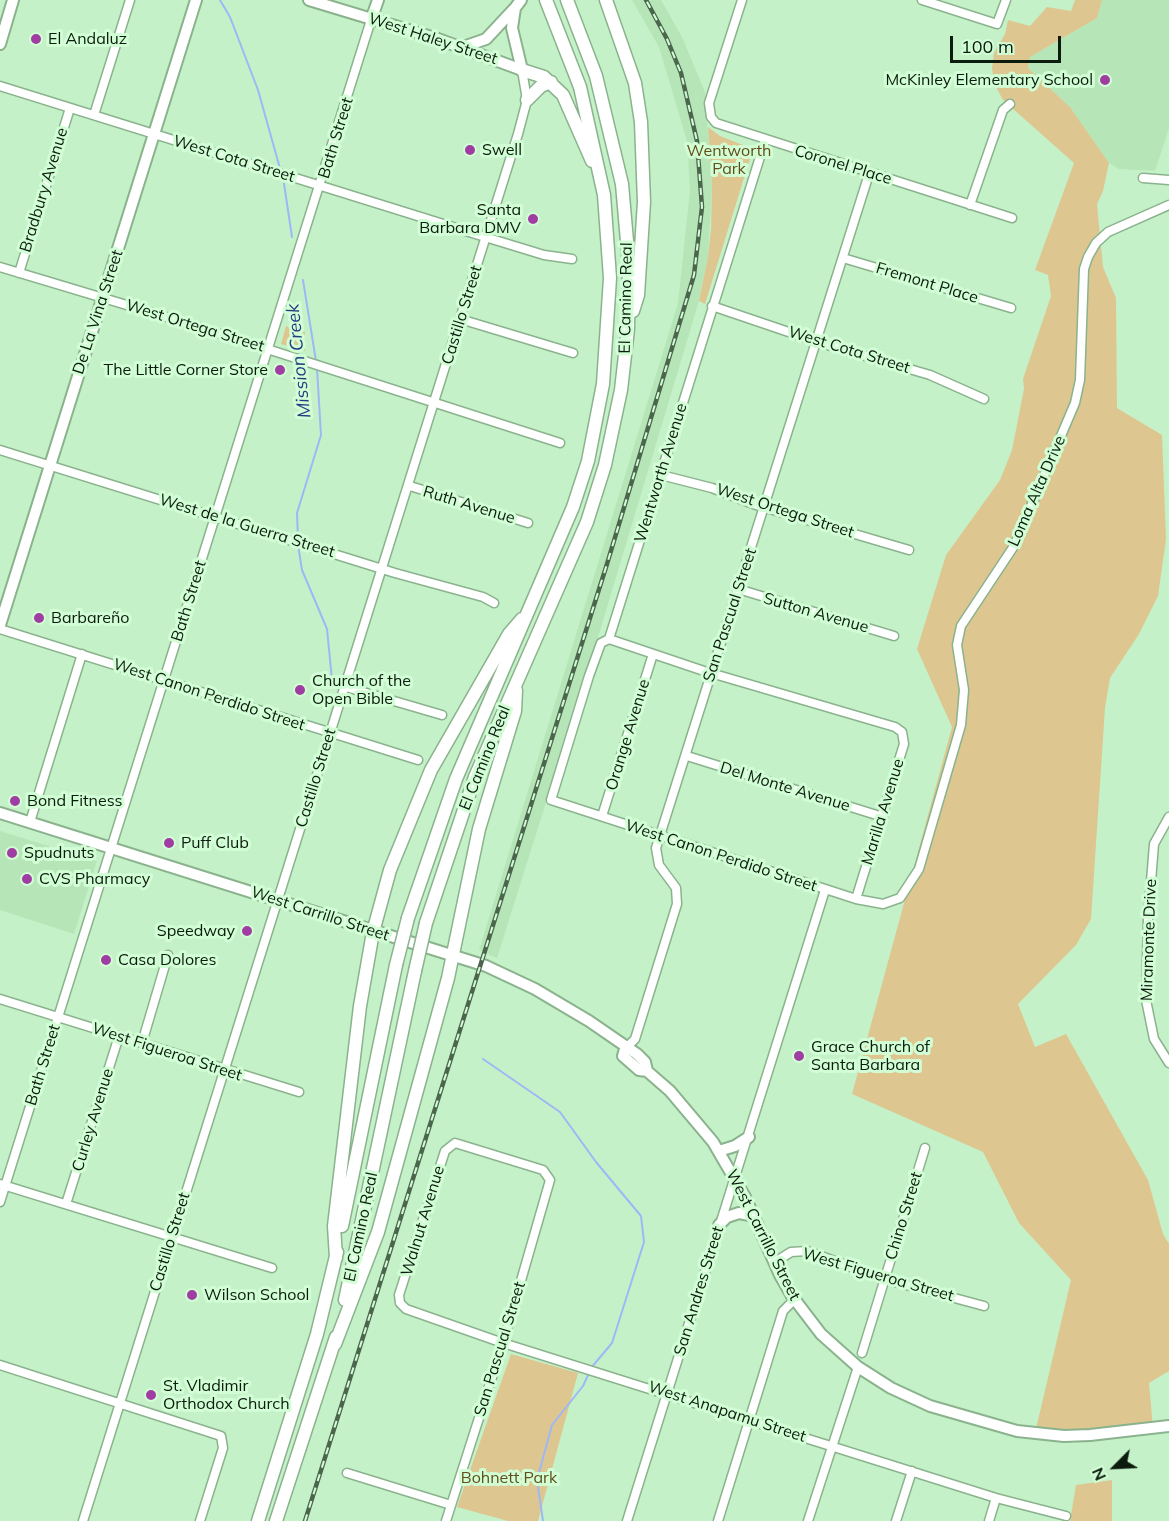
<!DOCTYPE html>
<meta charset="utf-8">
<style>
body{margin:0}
#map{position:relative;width:1169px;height:1521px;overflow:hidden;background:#c5f1c8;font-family:Mulish,sans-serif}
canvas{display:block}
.north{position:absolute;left:1085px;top:1437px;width:60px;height:60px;-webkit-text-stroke:4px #d2fed5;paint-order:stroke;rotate:246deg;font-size:16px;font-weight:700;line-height:24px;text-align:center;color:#0b1b0d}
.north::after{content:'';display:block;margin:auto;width:21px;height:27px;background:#0b1b0d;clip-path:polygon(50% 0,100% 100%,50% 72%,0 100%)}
.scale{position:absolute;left:950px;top:36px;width:111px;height:27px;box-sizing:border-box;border:3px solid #0b1b0d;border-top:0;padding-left:8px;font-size:18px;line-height:21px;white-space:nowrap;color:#0b1b0d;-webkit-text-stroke:4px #d2fed5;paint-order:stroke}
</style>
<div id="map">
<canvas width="1169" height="1521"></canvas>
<div class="north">N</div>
<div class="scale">100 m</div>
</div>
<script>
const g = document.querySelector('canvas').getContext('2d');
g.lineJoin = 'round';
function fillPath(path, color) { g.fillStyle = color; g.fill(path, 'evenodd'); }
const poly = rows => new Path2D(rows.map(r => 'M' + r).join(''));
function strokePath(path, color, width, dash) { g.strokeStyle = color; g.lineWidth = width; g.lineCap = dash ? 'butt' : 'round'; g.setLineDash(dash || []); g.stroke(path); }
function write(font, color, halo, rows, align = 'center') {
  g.font = font + ' Mulish,sans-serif'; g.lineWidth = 6; g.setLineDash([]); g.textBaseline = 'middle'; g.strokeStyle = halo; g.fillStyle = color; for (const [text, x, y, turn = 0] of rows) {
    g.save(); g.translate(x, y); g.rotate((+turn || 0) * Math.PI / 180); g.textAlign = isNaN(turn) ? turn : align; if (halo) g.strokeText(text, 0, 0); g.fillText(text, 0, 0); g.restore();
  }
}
fillPath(poly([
 [632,0,661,0,682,37,705,92,712,187,708,257,699,301,596,644,497,958,479,950,678,303,690,190,687,141,659,47],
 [1102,0,1169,0,1169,128,1155,171,1119,169,1109,163,1070,107,1028,68,1030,57,1097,18],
 [0,831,97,861,74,934,0,910]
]), '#b6e6b8');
fillPath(poly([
 [1075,0,1102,0,1097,18,1030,57,1028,68,1070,107,1109,163,1103,191,1097,204,1103,267,1116,298,1117,408,1162,435,1166,539,1158,596,1139,634,1110,678,1105,708,1091,919,1076,945,1018,1004,1035,1047,1066,1034,1148,1180,1163,1234,1169,1244,1169,1371,1149,1383,1153,1428,1035,1433,1071,1280,1019,1223,983,1152,852,1094,952,727,917,649,946,555,1000,480,1012,450,1024,389,1023,379,1051,296,1048,275,1035,270,1074,163,1003,100,995,85,992,69,994,53,1005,34,1008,20,1030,26,1047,7,1071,11],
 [708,127,720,136,753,149,705,304,699,301,708,257,711,229,712,187],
 [286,326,305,332,305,351,281,344],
 [511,1354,578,1373,538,1521,508,1521,457,1507],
 [1112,1480,1112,1521,1070,1521,1076,1485]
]), '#dec691');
strokePath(poly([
 [220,0,230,17,258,90,281,172],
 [283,177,292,237],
 [303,280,316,361],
 [298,540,297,513,321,435,317,369],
 [298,545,302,570,327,629,332,680],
 [483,1059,560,1112,596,1162,641,1216,644,1242,612,1343,591,1368],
 [543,1521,537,1480,552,1425,583,1386,589,1373]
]), '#9eb8f6', 2);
const minor = poly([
 [742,0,709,103,711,117,716,123,1012,218],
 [922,0,997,24,1006,0],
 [0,86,485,237,544,255,572,259],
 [94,115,130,0],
 [765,141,609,639,601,643,589,676,551,800,856,899,883,904,900,898,919,869,961,725,964,690,957,645,961,626,1014,546,1075,403,1080,380,1084,269,1088,257,1096,243,1108,232,1169,205],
 [1143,178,1169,180],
 [970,205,1003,110,1010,104],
 [843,258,1011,308],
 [0,267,180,321,560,443],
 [19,273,70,108],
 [712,306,824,344,930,375,984,399],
 [460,319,573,353],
 [0,450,395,573,483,597,494,603],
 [661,475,712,488,756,505,909,550],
 [410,486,528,523],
 [738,589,894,636],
 [0,629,418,760],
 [609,639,704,671,895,727,902,732,904,744,856,899],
 [346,687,442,715],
 [687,756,883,817],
 [602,816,653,654],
 [1169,817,1154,844,1148,919,1146,1000,1154,1039,1169,1063],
 [30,822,82,654],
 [0,999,299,1092],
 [142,1043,168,955],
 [625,1049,635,1039,677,904,676,888,659,865,656,848,869,174],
 [0,1184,272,1268],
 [0,1202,371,20],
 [66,1204,119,1036],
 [775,1262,791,1252,807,1251,884,1279,984,1306],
 [862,1353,925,1148],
 [0,1365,221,1436,223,1448,200,1521],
 [347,1473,451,1505],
 [83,1521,518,134,527,100,522,70],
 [446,1521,503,1343,550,1180,543,1170,455,1143,445,1151,399,1295,400,1303,406,1309,503,1343,996,1498,1066,1516],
 [627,1521,825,890],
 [718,1521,783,1311,794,1300],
 [808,1521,858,1367],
 [896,1521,912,1471],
 [989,1521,996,1498]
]);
const major = poly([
 [309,0,438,39,522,70],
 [521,0,515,8,512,28,522,70],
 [371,20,378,0],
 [0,44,13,0],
 [463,47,486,39,514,9],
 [0,625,196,0],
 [0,813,486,966,535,989,589,1021,637,1054,645,1062,647,1071],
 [625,1049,623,1056,639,1070,647,1071,670,1091,713,1142,745,1197,780,1275,792,1296,821,1334,858,1367,891,1388,930,1406,1017,1431,1064,1436,1090,1435,1169,1426],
 [719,1151,735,1146,749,1137],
 [719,1225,727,1217,739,1213,755,1216]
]);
const highway = poly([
 [606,0,635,83,641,122,644,202,638,295,633,311],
 [522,70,544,77,563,95,592,161],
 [527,100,541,86,551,82],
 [408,918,456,779,573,507,588,461,603,384,610,278,604,195,580,87,546,0],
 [426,923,475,777,587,522,605,465,621,390,628,329,629,264,622,184,596,76,567,0],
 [342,1226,396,965],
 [336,1258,334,1226,360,1006,373,932,390,870,431,770,509,634,522,619],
 [345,1300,415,971],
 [335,1344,378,1232,448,978,479,829,515,711,516,690],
 [258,1521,317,1334,337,1252],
 [276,1521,336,1337]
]);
strokePath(minor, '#8ab38d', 11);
strokePath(major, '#8ab38d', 14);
strokePath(highway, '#8ab38d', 15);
strokePath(minor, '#fff', 8);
strokePath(major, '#fff', 10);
strokePath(highway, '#fff', 12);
const rail = poly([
 [305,1521,607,564,694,275,702,207,697,141,681,73,667,39,646,0]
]);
strokePath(rail, '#4c664e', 4.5);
strokePath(rail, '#d2fed5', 2, [7]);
const highwayBridge = poly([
 [396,965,408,918],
 [415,971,426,923]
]);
strokePath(highwayBridge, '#8ab38d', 15, []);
strokePath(highwayBridge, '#fff', 12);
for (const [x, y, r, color] of [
 [36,39,6,"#a03da3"],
 [1105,80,6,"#a03da3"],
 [470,150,6,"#a03da3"],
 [533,219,6,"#a03da3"],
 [280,370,6,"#a03da3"],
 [39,618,6,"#a03da3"],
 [300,690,6,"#a03da3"],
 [15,801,6,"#a03da3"],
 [169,843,6,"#a03da3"],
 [12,853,6,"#a03da3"],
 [27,879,6,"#a03da3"],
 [247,931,6,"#a03da3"],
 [106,960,6,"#a03da3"],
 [799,1056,6,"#a03da3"],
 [192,1295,6,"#a03da3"],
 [151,1395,6,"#a03da3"]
]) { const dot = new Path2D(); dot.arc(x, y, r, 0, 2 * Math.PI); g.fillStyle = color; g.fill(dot); strokePath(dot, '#d2fed5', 2); }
write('16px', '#0b1b0d', '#d2fed5', [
 ["El Andaluz",48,39],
 ["McKinley Elementary School",1093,80,"right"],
 ["Swell",482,150],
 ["Santa",521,210,"right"],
 ["Barbara DMV",521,228,"right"],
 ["The Little Corner Store",268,370,"right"],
 ["Barbareño",51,618],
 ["Church of the",312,681],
 ["Open Bible",312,699],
 ["Bond Fitness",27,801],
 ["Puff Club",181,843],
 ["Spudnuts",24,853],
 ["CVS Pharmacy",39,879],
 ["Speedway",235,931,"right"],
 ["Casa Dolores",118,960],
 ["Grace Church of",811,1047],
 ["Santa Barbara",811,1065],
 ["Wilson School",204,1295],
 ["St. Vladimir",163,1386],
 ["Orthodox Church",163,1404]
], 'left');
write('16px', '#0b1b0d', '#d2fed5', [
 ["West Haley Street",433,39,18],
 ["Bath Street",336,138,-73],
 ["West Cota Street",234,159,17],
 ["Coronel Place",843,165,17],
 ["Bradbury Avenue",44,190,-73],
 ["Fremont Place",927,283,17],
 ["El Camino Real",626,298,-89],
 ["De La Vina Street",98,312,-72],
 ["Castillo Street",462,315,-73],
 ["West Ortega Street",195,326,17],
 ["West Cota Street",849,350,17],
 ["Wentworth Avenue",661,473,-73],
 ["Loma Alta Drive",1037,491,-66],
 ["Ruth Avenue",469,505,17],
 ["West Ortega Street",785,511,18],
 ["West de la Guerra Street",247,526,17],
 ["Bath Street",189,601,-73],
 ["Sutton Avenue",816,613,16],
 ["San Pascual Street",730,615,-72],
 ["West Canon Perdido Street",209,695,18],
 ["Orange Avenue",628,735,-73],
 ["El Camino Real",485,758,-68],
 ["Castillo Street",316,778,-73],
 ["Del Monte Avenue",785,787,17],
 ["Marilla Avenue",883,812,-73],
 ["West Canon Perdido Street",721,856,18],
 ["West Carrillo Street",320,914,18],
 ["Miramonte Drive",1149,940,-88],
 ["West Figueroa Street",167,1052,18],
 ["Bath Street",43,1065,-73],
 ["Curley Avenue",93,1120,-73],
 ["Chino Street",904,1216,-73],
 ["Walnut Avenue",423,1221,-73],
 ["El Camino Real",361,1227,-78],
 ["West Carrillo Street",763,1235,63],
 ["Castillo Street",170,1242,-73],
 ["West Figueroa Street",878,1275,16],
 ["San Andres Street",699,1291,-73],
 ["San Pascual Street",500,1349,-73],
 ["West Anapamu Street",727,1412,18]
]);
write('16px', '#624d19', '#d2fed5', [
 ["Wentworth",729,151],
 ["Park",729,169],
 ["Bohnett Park",509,1478]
]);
write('italic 18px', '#253c83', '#d2fed5', [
 ["Mission Creek",299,361,-96]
]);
</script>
